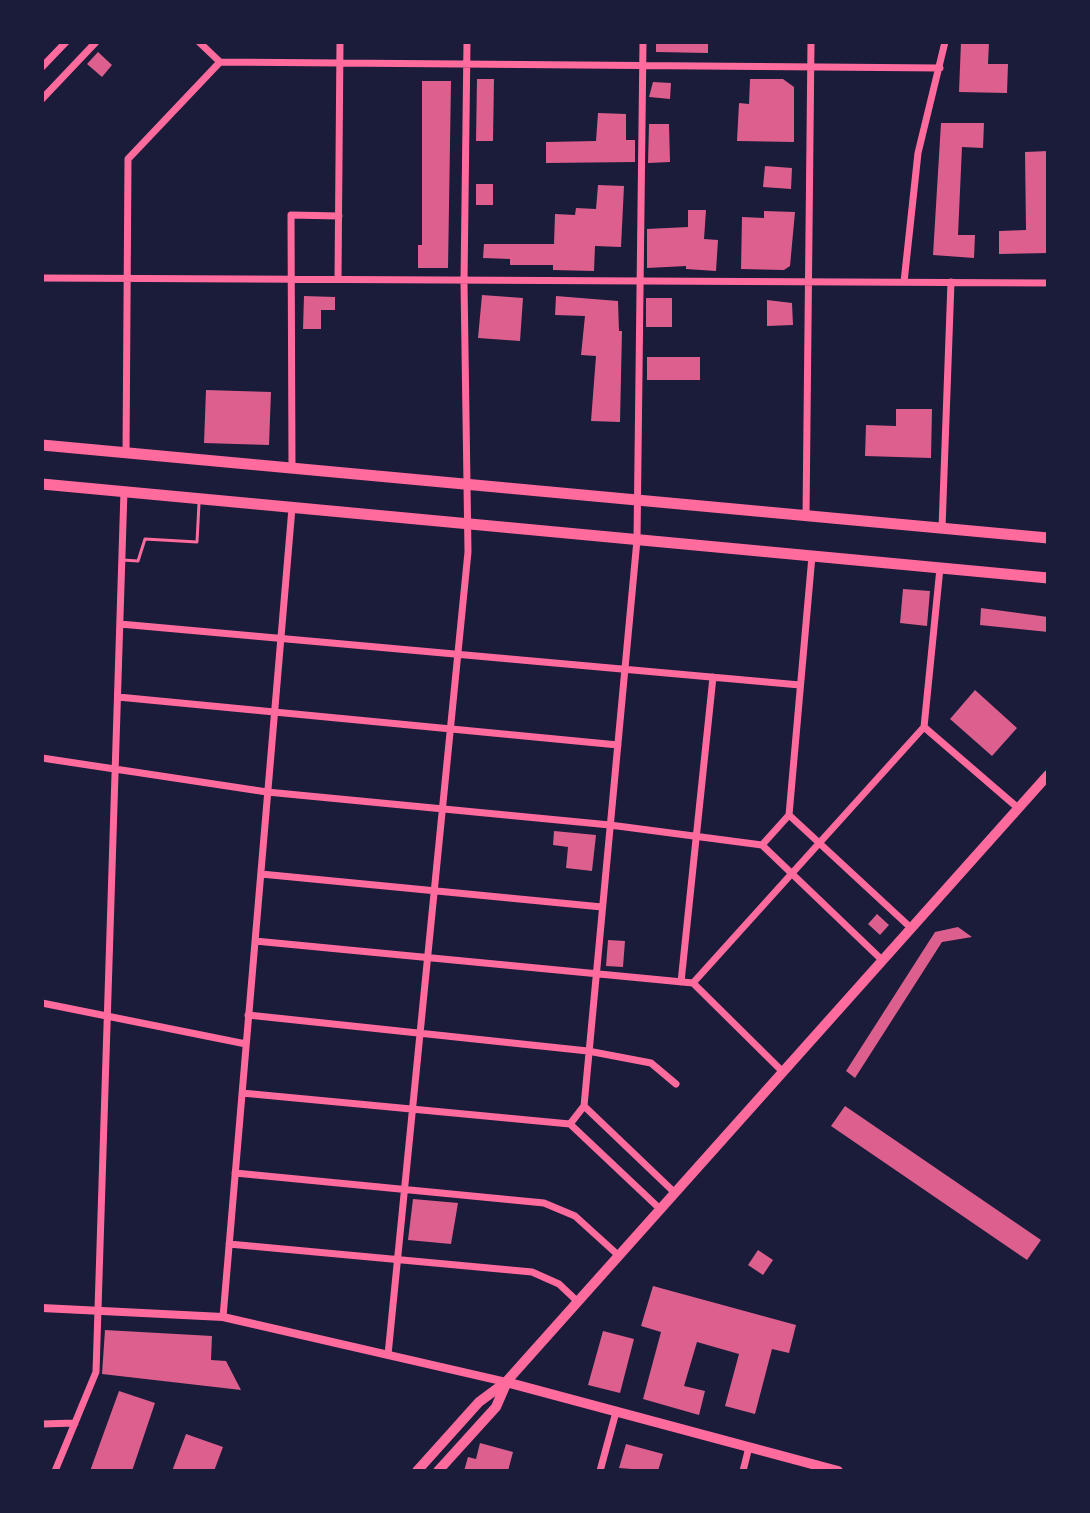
<!DOCTYPE html>
<style>
body{margin:0}
#map{position:relative;width:1090px;height:1513px;overflow:hidden;background:#1b1b3a;font-family:Quicksand,sans-serif}
canvas{display:block}
.frame{position:absolute;inset:0;border:44px solid #1b1b3a;pointer-events:none}
</style>
<div id="map">
<canvas width="1090" height="1513"></canvas>
<div class="frame"></div>
</div>
<script>
const g = document.querySelector('canvas').getContext('2d');
g.lineJoin = 'round';
function fillPath(path, color) { g.fillStyle = color; g.fill(path, 'evenodd'); }
const poly = rows => new Path2D(rows.map(r => 'M' + r).join(''));
function strokePath(path, color, width, dash) { g.strokeStyle = color; g.lineWidth = width; g.lineCap = dash ? 'butt' : 'round'; g.setLineDash(dash || []); g.stroke(path); }
fillPath(poly([
 [656,42,708,42,708,53,656,52],
 [961,42,989,42,988,64,1008,64,1007,93,959,92],
 [98,52,112,65,102,77,87,64],
 [477,79,494,79,493,141,476,141],
 [750,79,783,79,794,87,794,142,737,141,739,103,749,104],
 [422,81,451,81,448,268,418,268,418,245,422,245],
 [653,82,671,83,670,99,649,97],
 [598,113,626,114,626,140,635,140,635,162,546,163,546,142,596,141],
 [941,123,984,123,983,148,962,147,958,235,975,235,974,258,933,255],
 [649,124,669,124,670,162,648,163],
 [1048,151,1048,253,999,254,999,231,1026,230,1025,152],
 [765,166,792,168,791,189,763,187],
 [476,184,493,184,493,205,476,205],
 [598,185,624,186,621,247,595,246,594,271,553,270,553,265,510,265,510,259,483,258,484,244,554,244,555,214,575,215,576,208,596,209],
 [688,210,706,210,704,239,718,240,716,271,686,269,686,266,647,268,647,229,688,227],
 [764,211,795,212,790,266,784,270,741,269,742,217,764,218],
 [482,295,523,298,520,341,478,338],
 [304,296,335,297,335,310,321,310,321,329,303,329],
 [556,296,618,301,619,331,622,331,620,422,591,421,596,356,581,355,585,316,555,315],
 [646,298,672,298,672,327,646,327],
 [767,300,792,303,793,325,767,326],
 [647,357,700,357,700,380,647,380],
 [206,390,271,392,269,445,204,443],
 [896,409,932,409,931,458,865,456,866,425,896,426],
 [903,589,930,591,927,626,900,623],
 [981,608,1048,617,1048,632,980,625],
 [975,690,1017,728,992,756,950,719],
 [554,831,596,835,592,871,566,868,568,847,553,845],
 [877,914,889,925,880,935,868,924],
 [958,927,972,937,942,942,855,1078,846,1071,935,932],
 [608,940,625,941,623,967,606,966],
 [845,1106,1041,1240,1027,1260,831,1126],
 [413,1199,458,1203,451,1244,408,1240],
 [758,1250,773,1260,763,1275,748,1265],
 [653,1286,796,1325,789,1353,772,1349,755,1414,725,1406,739,1354,697,1342,684,1386,705,1391,699,1415,643,1399,661,1332,641,1326],
 [105,1330,212,1336,211,1360,226,1361,241,1390,102,1374],
 [603,1331,634,1339,620,1393,588,1385],
 [119,1391,155,1403,132,1471,90,1471],
 [186,1434,223,1447,214,1471,172,1471],
 [480,1443,513,1452,508,1471,464,1471,468,1457,476,1459],
 [626,1444,663,1454,658,1471,619,1468]
]), '#dd5f8e');
strokePath(poly([
 [123,560,138,561,145,539,197,542,199,503]
]), '#ff6b9d', 3);
strokePath(poly([
 [199,42,220,62],
 [220,62,940,68],
 [42,67,66,42],
 [42,99,96,42],
 [42,278,1048,283],
 [338,279,340,42],
 [904,282,918,153,945,42],
 [126,453,128,159,220,62],
 [292,469,291,215,339,216],
 [806,516,811,42],
 [942,528,951,282],
 [120,624,800,685],
 [118,697,618,745],
 [924,727,1018,808],
 [42,758,267,792,610,825,762,845,882,960],
 [789,815,812,556],
 [789,815,911,928],
 [762,845,789,815],
 [261,874,602,907],
 [255,941,693,983,782,1071],
 [681,982,713,677],
 [693,983,924,727,940,568],
 [42,1003,246,1044],
 [248,1015,588,1051,651,1063,676,1084],
 [242,1093,570,1124,659,1208],
 [584,1106,674,1192],
 [570,1124,584,1106,637,540,643,42],
 [235,1173,544,1203,575,1216,618,1255],
 [229,1244,532,1272,559,1284,577,1301],
 [223,1317,292,508],
 [388,1355,468,552,464,282,467,42],
 [42,1424,75,1423],
 [55,1471,96,1372,124,491],
 [600,1471,616,1412],
 [743,1471,749,1447]
]), '#ff6b9d', 7);
strokePath(poly([
 [42,1308,223,1317,506,1382]
]), '#ff6b9d', 8);
strokePath(poly([
 [506,1382,838,1471],
 [417,1471,479,1402,506,1382,1048,775],
 [438,1471,496,1407,506,1384]
]), '#ff6b9d', 10);
strokePath(poly([
 [42,445,1048,538],
 [42,484,1048,578]
]), '#ff6b9d', 11);
</script>
